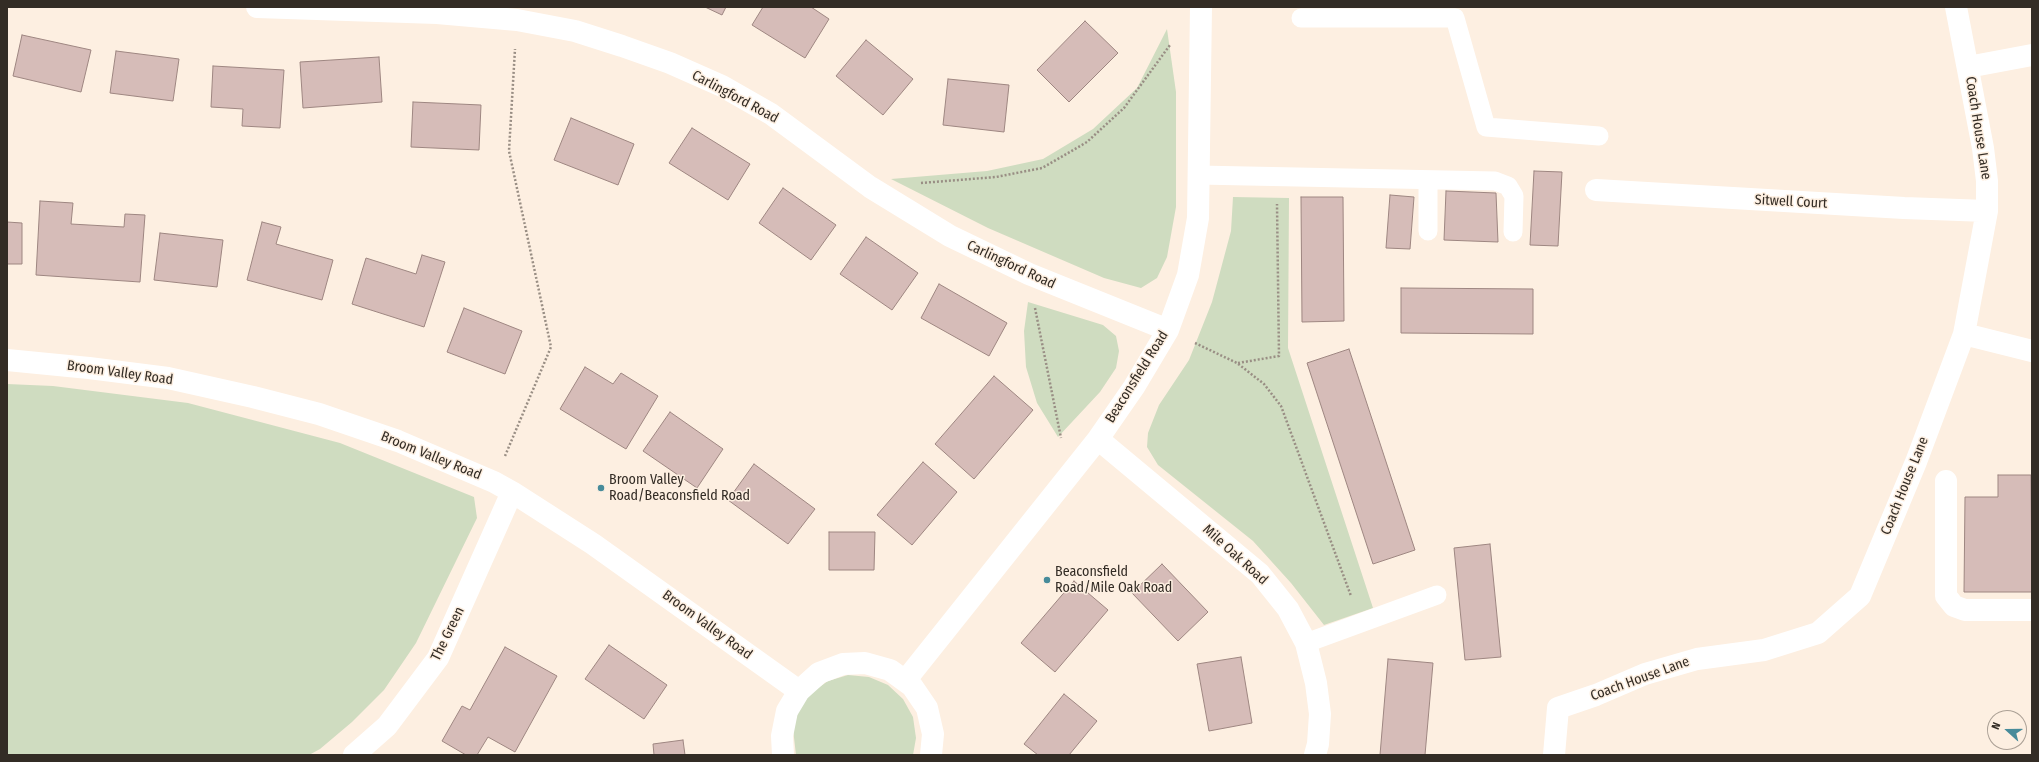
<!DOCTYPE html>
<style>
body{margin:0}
#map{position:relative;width:2039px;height:762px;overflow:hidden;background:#fdefe1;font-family:"Fira Sans Condensed",sans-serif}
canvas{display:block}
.frame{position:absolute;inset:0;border:8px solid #332c25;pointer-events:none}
.north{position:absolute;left:1987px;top:710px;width:40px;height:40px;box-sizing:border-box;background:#fdefe1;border:1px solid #aca196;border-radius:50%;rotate:291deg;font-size:11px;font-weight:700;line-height:16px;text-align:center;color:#332c25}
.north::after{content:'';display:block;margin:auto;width:14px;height:18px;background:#478b9a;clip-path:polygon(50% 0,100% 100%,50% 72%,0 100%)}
</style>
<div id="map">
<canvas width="2039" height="762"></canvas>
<div class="frame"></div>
<div class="north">N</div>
</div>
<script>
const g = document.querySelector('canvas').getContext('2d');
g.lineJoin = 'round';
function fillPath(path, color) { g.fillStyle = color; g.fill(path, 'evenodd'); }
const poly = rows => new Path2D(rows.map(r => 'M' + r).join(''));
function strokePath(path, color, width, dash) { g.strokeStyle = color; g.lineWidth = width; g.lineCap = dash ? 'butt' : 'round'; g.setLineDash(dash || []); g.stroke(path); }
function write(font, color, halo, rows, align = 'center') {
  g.font = font + ' "Fira Sans Condensed",sans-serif'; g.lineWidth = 3; g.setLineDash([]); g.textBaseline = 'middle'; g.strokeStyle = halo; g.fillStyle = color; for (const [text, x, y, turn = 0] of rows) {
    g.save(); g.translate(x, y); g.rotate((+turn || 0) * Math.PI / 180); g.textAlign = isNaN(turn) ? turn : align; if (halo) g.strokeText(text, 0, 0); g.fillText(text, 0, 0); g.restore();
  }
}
fillPath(poly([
 [1167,29,1176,92,1176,207,1167,257,1157,278,1141,288,1104,278,988,228,891,179,987,171,1043,159,1093,129,1137,88],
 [1233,197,1289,198,1288,348,1373,608,1324,625,1291,583,1253,541,1158,465,1147,447,1148,433,1159,405,1189,360,1212,302,1231,231],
 [1028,302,1103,325,1116,336,1119,351,1116,368,1100,392,1058,437,1037,403,1026,367,1024,331],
 [7,384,53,386,188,403,340,443,474,497,477,518,416,643,384,690,352,722,320,749,309,755,7,755],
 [848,675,869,677,888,685,903,699,913,717,916,738,913,755,796,755,793,729,799,709,811,693,828,681]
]), '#cfdcc0');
const building = poly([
 [705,7,726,7,722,15,705,7],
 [763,7,811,7,829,19,805,58,752,25,763,7],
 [1085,21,1118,53,1069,102,1037,70,1085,21],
 [22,35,91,50,81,92,13,76,22,35],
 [866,40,913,79,883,115,836,76,866,40],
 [116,51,179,59,173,101,110,93,116,51],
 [379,57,382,102,303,108,300,62,379,57],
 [213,66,284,70,280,128,242,126,243,109,211,107,213,66],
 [948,79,1009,85,1004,132,943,125,948,79],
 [413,102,481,105,479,150,411,147,413,102],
 [571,118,634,144,618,185,554,160,571,118],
 [692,128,750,164,728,200,669,163,692,128],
 [1534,171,1562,172,1558,246,1530,245,1534,171],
 [783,188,836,225,811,260,759,223,783,188],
 [1446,191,1496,193,1498,242,1444,240,1446,191],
 [1390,195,1414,197,1410,249,1386,248,1390,195],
 [1301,197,1343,197,1344,321,1302,322,1301,197],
 [40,201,73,203,71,224,124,227,125,214,145,215,140,282,36,275,40,201],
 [7,222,22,223,22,264,7,264,7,222],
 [262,222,281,227,276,244,333,260,322,300,247,280,262,222],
 [160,233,223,240,217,287,154,280,160,233],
 [866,237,918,273,892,310,840,274,866,237],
 [422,255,445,262,424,327,352,304,366,258,416,274,422,255],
 [939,284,1007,323,989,356,921,318,939,284],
 [1401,288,1533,289,1533,334,1401,333,1401,288],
 [464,308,522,331,505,374,447,352,464,308],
 [1349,349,1415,550,1373,564,1307,363,1349,349],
 [585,367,613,384,621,373,658,396,626,449,560,409,585,367],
 [994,376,1033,410,974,479,935,444,994,376],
 [670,412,723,449,697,488,643,451,670,412],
 [923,462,957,492,912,545,877,515,923,462],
 [754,464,815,509,788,544,728,500,754,464],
 [1998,475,2031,475,2032,592,1964,592,1965,497,1998,497,1998,475],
 [829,532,875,532,874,570,829,570,829,532],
 [1490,544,1501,657,1465,660,1454,548,1490,544],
 [1162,564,1208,612,1178,641,1132,593,1162,564],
 [1074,581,1108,610,1055,672,1021,643,1074,581],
 [609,645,667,685,644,719,585,679,609,645],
 [505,647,557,676,515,752,488,737,477,755,466,755,442,741,462,706,470,710,505,647],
 [1241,657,1252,723,1209,731,1197,664,1241,657],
 [1388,659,1433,663,1425,755,1380,755,1388,659],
 [1064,694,1097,721,1069,755,1038,755,1024,744,1064,694],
 [683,740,685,755,654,755,653,744,683,740]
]);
fillPath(building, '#d6bcb8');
strokePath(building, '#9e8681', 1);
strokePath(poly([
 [921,183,996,177,1042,168,1087,142,1124,108,1170,45],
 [1035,308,1061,438],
 [1195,343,1237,363,1264,384,1281,406,1351,596],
 [1238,363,1279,356,1277,204],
 [505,456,551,347,509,151,515,49]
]), '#998e84', 2.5, [2, 2]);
strokePath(poly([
 [1301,18,1455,18,1486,127,1599,136],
 [1198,175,1495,181,1508,186,1514,196,1513,232],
 [1428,231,1428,180],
 [1306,643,1437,595]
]), '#fff', 19);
strokePath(poly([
 [257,7,437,13,517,20,575,31,622,46,670,63,722,86,771,114,870,187,950,236,1029,274,1168,330],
 [1968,67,2032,55],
 [1596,190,1904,208,1987,211],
 [1964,334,2032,351],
 [7,360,89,368,168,378,253,397,319,414,398,441,494,482,512,492,593,544,799,691],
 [1098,439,1260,574,1288,609,1306,643,1316,683,1320,714,1318,744,1315,755],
 [1946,481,1946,596,1954,606,1965,610,2032,610],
 [905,681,1098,439,1134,387,1168,330,1188,275,1198,218,1201,7],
 [354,755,387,726,438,658,512,492],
 [783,755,782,736,787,711,799,691,819,673,843,664,865,663,890,670,912,686,927,708,933,734,931,755],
 [1554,755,1558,708,1596,695,1645,674,1697,659,1764,650,1818,633,1860,596,1916,462,1964,334,1987,211,1987,181,1983,148,1956,7]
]), '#fff', 22);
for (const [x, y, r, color] of [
 [601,488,4,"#478b9a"],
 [1047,580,4,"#478b9a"]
]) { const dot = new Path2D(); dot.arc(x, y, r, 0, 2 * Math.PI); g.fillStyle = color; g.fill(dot); strokePath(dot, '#fdefe1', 1.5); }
write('14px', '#332c25', '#fdefe1', [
 ["Carlingford Road",735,97,28],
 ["Coach House Lane",1978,128,81],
 ["Sitwell Court",1791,202,3],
 ["Carlingford Road",1011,265,25],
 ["Broom Valley Road",120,373,8],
 ["Beaconsfield Road",1137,377,-58],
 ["Broom Valley Road",431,456,22],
 ["Coach House Lane",1905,486,-68],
 ["Mile Oak Road",1235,555,42],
 ["Broom Valley Road",707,625,36],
 ["The Green",448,634,-64],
 ["Coach House Lane",1640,679,-20]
]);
write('14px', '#332c25', '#fdefe1', [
 ["Broom Valley",609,480],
 ["Road/Beaconsfield Road",609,496],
 ["Beaconsfield",1055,572],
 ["Road/Mile Oak Road",1055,588]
], 'left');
</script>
